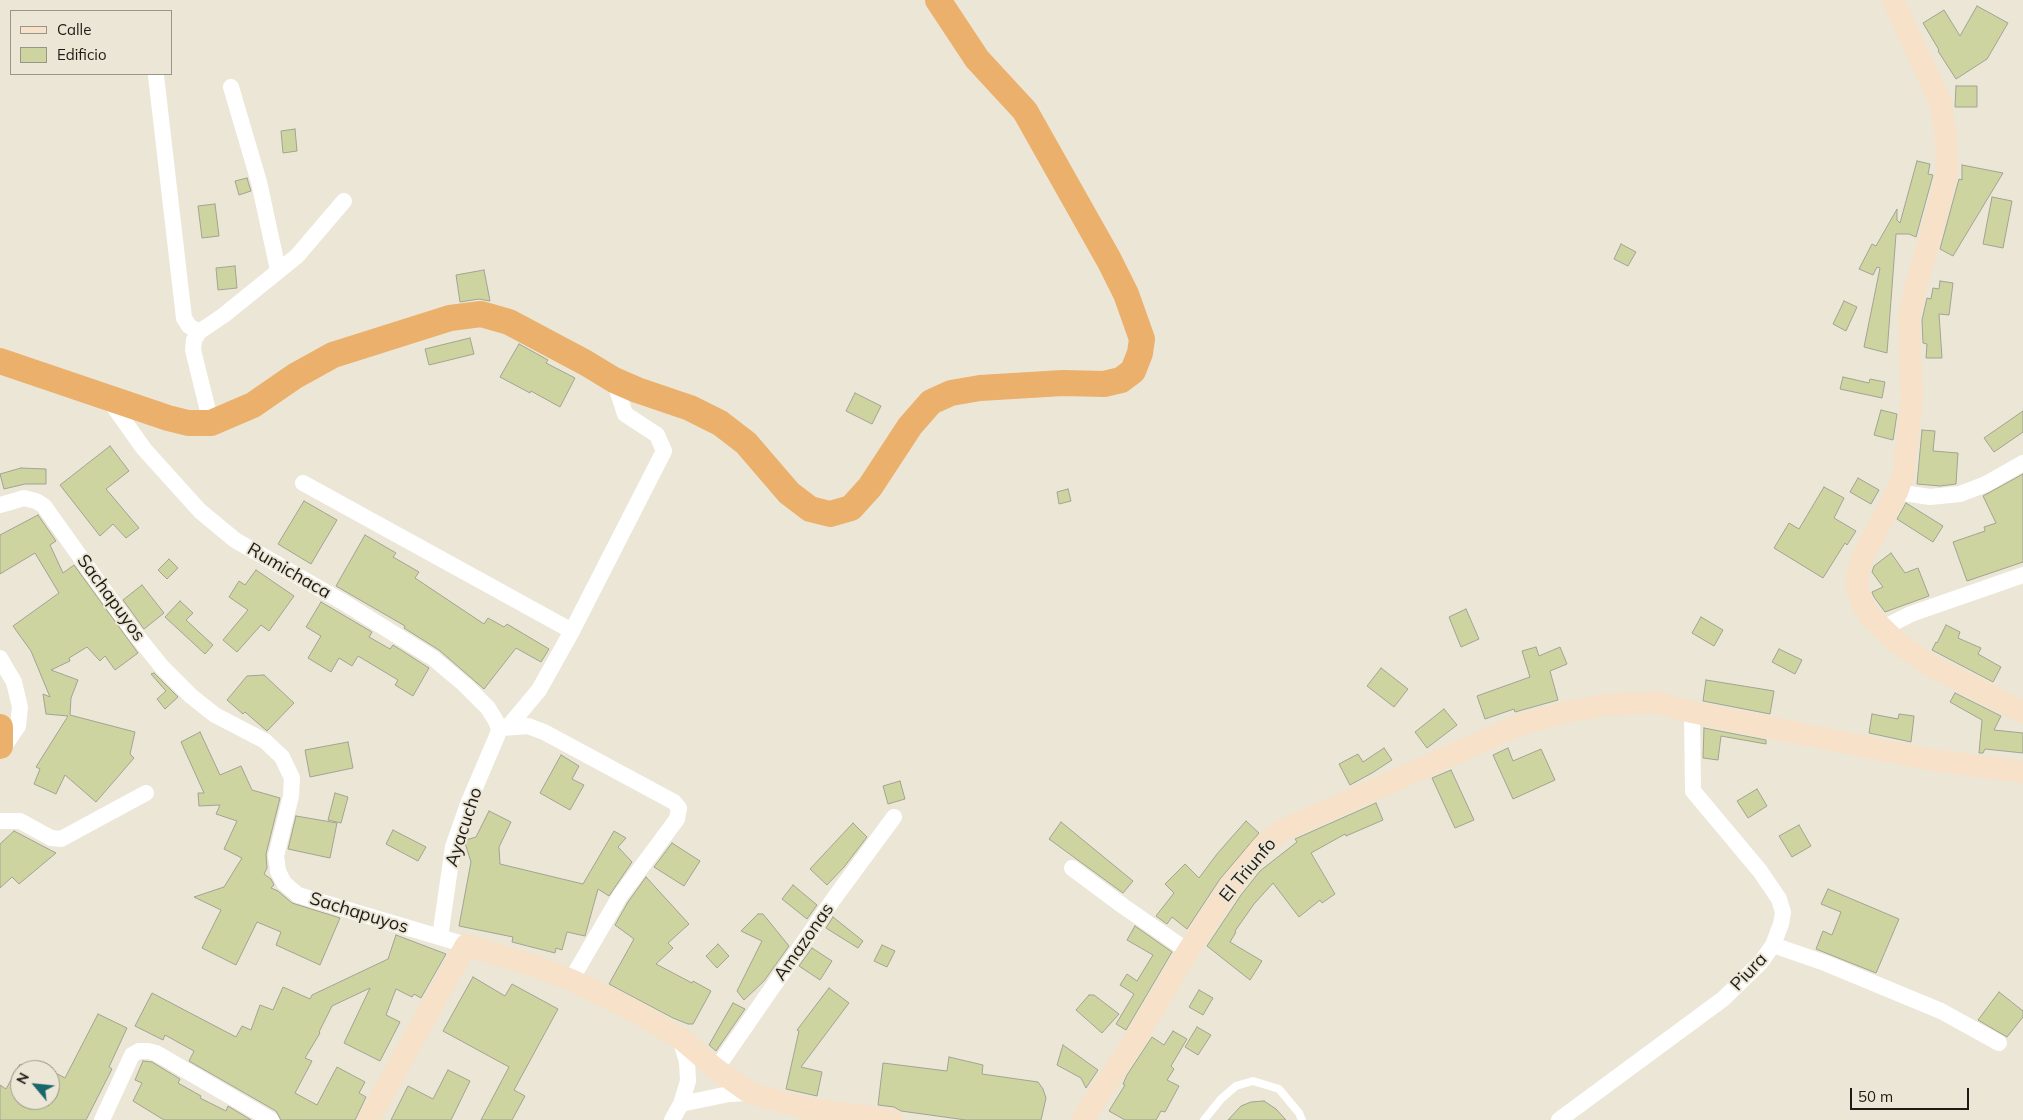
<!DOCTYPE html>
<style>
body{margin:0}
#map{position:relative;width:2023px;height:1120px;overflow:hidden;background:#ece6d6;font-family:Mulish,sans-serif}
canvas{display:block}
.legend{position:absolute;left:10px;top:10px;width:162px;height:65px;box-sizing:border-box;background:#ece6d6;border:1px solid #999589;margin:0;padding:6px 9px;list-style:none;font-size:15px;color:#1d1b15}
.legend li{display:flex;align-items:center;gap:10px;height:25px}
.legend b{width:25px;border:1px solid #999589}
.north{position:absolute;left:10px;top:1060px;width:50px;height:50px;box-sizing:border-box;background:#ece6d6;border:1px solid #999589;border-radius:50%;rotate:298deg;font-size:14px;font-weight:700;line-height:20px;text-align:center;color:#1d1b15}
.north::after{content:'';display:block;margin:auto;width:18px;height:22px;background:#19666d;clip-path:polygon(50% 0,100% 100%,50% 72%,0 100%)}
.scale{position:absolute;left:1850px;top:1088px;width:119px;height:22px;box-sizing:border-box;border:2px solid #1d1b15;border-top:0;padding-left:6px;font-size:15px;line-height:18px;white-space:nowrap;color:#1d1b15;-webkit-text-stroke:4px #ece6d6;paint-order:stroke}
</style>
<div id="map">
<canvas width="2023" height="1120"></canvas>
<ul class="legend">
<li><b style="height:6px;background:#f7e1c8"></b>Calle</li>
<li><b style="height:14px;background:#ced4a0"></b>Edificio</li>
</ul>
<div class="north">N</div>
<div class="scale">50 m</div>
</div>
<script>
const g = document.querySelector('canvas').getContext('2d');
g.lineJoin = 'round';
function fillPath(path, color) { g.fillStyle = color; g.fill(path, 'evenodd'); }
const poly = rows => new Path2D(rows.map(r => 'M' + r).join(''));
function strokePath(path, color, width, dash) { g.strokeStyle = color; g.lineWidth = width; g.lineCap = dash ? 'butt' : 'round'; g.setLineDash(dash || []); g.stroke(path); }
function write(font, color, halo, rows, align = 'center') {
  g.font = font + ' Mulish,sans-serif'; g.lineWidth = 4; g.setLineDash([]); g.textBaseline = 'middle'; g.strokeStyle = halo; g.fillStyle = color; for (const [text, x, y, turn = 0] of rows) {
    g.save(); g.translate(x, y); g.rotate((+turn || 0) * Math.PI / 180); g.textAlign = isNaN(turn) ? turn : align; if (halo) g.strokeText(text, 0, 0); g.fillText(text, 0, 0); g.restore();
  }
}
const building = poly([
 [1977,6,2008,23,1987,59,1956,79,1938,51,1939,50,1923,23,1944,10,1960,36,1977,6],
 [1956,86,1977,86,1977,107,1955,107,1956,86],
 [295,129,297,151,283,153,281,131,295,129],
 [1917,161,1930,164,1928,174,1933,175,1916,237,1909,234,1896,234,1887,353,1864,347,1880,268,1877,267,1873,275,1859,269,1872,244,1876,246,1897,209,1897,220,1900,223,1917,161],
 [1962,165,2003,173,1953,256,1940,249,1959,179,1962,180,1962,165],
 [247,178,251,191,239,195,235,181,247,178],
 [1992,197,2012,201,2003,248,1983,244,1992,197],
 [215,204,219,236,202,238,198,206,215,204],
 [1621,244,1636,252,1628,266,1614,259,1621,244],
 [235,266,237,288,218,290,216,268,235,266],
 [484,270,490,301,479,299,460,302,456,275,484,270],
 [1940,281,1953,283,1949,315,1939,314,1942,358,1926,358,1927,344,1923,343,1922,320,1927,298,1931,299,1933,288,1939,289,1940,281],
 [1844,301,1857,307,1846,331,1833,324,1844,301],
 [470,338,474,354,429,365,425,349,470,338],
 [519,344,548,360,546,363,575,378,560,407,531,391,530,393,500,377,519,344],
 [1843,377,1869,383,1870,379,1885,382,1882,398,1840,389,1843,377],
 [855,393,881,406,872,424,846,411,855,393],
 [1881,410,1897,414,1893,440,1874,435,1881,410],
 [2023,411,2023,432,1994,452,1984,438,2023,411],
 [1922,430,1935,431,1933,451,1958,453,1956,484,1940,486,1917,484,1922,430],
 [110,446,129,471,106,489,139,528,126,538,113,524,100,536,60,485,110,446],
 [21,468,46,469,46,484,25,484,4,489,0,474,21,468],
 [2023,474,2023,562,1967,581,1953,542,1985,531,1984,527,1996,523,1983,496,2023,474],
 [1858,478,1879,490,1871,504,1850,492,1858,478],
 [1824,487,1844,498,1834,518,1856,531,1847,545,1845,543,1823,578,1774,548,1789,523,1799,529,1824,487],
 [1068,489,1071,501,1059,504,1057,492,1068,489],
 [304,501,337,520,311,564,278,544,304,501],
 [1906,503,1943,526,1933,542,1897,519,1906,503],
 [38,515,56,541,50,545,63,573,74,565,138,653,115,670,105,656,100,661,87,647,69,658,70,661,51,670,78,680,71,698,70,715,135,732,130,754,134,758,96,802,65,775,56,794,34,784,40,769,36,767,68,716,46,714,43,694,50,697,31,651,13,626,59,593,35,553,0,574,0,535,38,515],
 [365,535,396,553,393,557,419,572,415,578,484,624,488,618,504,627,507,624,549,649,541,662,516,648,484,689,439,650,404,628,405,626,336,586,365,535],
 [1891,553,1905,573,1918,568,1929,596,1885,612,1874,597,1872,592,1883,587,1872,572,1874,566,1891,553],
 [169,559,178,568,167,579,158,570,169,559],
 [256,570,294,596,269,631,261,625,237,652,223,640,248,610,229,597,239,581,245,585,256,570],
 [142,585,164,613,144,629,123,600,142,585],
 [180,601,193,613,186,620,213,645,205,654,165,617,180,601],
 [321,602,372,632,369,637,390,649,393,645,429,668,413,696,395,685,398,680,358,656,352,666,339,658,331,672,308,658,321,636,306,627,321,602],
 [1466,609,1479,639,1461,647,1449,617,1466,609],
 [1701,617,1723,630,1714,646,1692,633,1701,617],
 [1946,625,1960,632,1958,638,1981,648,1978,654,2001,667,1993,682,1932,650,1936,642,1937,643,1946,625],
 [1536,647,1539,656,1560,647,1567,664,1550,671,1558,700,1515,712,1514,709,1485,719,1477,696,1530,677,1522,651,1536,647],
 [1779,649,1802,660,1795,674,1772,662,1779,649],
 [1381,668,1408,689,1394,707,1367,686,1381,668],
 [154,673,178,697,165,709,157,699,166,691,151,674,154,673],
 [264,675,294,703,267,731,245,712,243,714,227,700,247,676,264,675],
 [1706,680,1774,691,1770,714,1703,701,1706,680],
 [1955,693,2001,716,1994,730,2023,733,2023,753,1985,749,1983,753,1979,753,1982,720,1950,702,1955,693],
 [1444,709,1457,725,1427,748,1415,732,1444,709],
 [1872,714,1898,719,1899,714,1914,716,1911,742,1869,733,1872,714],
 [1704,728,1766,740,1766,744,1721,736,1718,760,1703,758,1704,728],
 [200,732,220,775,241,766,252,790,280,798,266,854,267,868,264,874,271,879,274,885,271,888,278,891,292,903,340,918,320,965,276,945,281,932,257,922,236,965,202,948,221,910,194,897,224,887,242,858,224,849,237,821,216,814,220,805,199,806,198,793,204,793,181,742,200,732],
 [348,742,353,768,310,777,305,750,348,742],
 [1384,748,1392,760,1372,773,1350,785,1339,764,1358,754,1363,762,1384,748],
 [1508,748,1513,761,1541,749,1555,780,1513,799,1493,755,1508,748],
 [561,755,579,766,572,779,584,785,570,810,540,793,561,755],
 [1451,770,1474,820,1455,828,1432,778,1451,770],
 [900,781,905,799,888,804,883,786,900,781],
 [1757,789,1767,806,1748,818,1737,801,1757,789],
 [335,793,348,797,341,823,328,820,335,793],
 [1376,803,1383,820,1346,836,1345,834,1311,853,1335,894,1322,903,1320,900,1299,917,1273,883,1254,904,1235,931,1236,932,1230,942,1262,961,1250,980,1207,946,1241,895,1260,871,1297,842,1295,839,1376,803],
 [489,811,511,822,499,847,500,864,583,884,614,831,626,838,618,847,632,862,609,896,598,889,585,936,567,932,562,950,556,948,555,953,512,942,513,937,459,926,471,862,465,843,466,840,476,837,489,811],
 [296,816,337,823,330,858,288,849,296,816],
 [1246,821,1259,833,1220,879,1187,929,1172,917,1167,924,1156,916,1174,893,1165,884,1185,864,1199,878,1217,854,1246,821],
 [1061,822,1133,881,1123,893,1049,839,1061,822],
 [853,823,867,837,844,867,827,885,810,869,853,823],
 [1799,825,1811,846,1792,857,1779,836,1799,825],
 [393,830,426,847,418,861,386,844,393,830],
 [14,831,56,853,19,884,12,877,0,888,0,844,14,831],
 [672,843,700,861,684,886,654,867,672,843],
 [646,877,689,924,668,943,673,948,656,964,692,983,693,981,711,991,693,1024,688,1024,673,1018,609,984,634,939,615,925,628,902,646,877],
 [793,885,817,905,807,919,782,899,793,885],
 [1828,889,1899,919,1876,973,1816,949,1823,931,1832,935,1841,912,1821,904,1828,889],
 [758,914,763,914,789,946,764,981,744,1000,737,991,762,941,741,931,758,914],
 [833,917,863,941,858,948,826,928,833,917],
 [1135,926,1172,952,1126,1030,1116,1024,1134,994,1120,985,1127,974,1137,981,1153,955,1127,940,1135,926],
 [396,935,446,954,421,998,414,994,412,997,396,989,386,1015,400,1022,380,1061,344,1043,370,988,332,1006,319,1032,320,1033,305,1058,312,1061,295,1093,317,1105,337,1067,365,1082,359,1093,366,1097,355,1120,281,1120,276,1111,189,1061,194,1051,165,1035,163,1040,135,1026,152,993,236,1037,242,1026,251,1030,260,1005,273,1010,283,987,310,999,312,995,388,959,396,935],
 [718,944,729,956,717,968,706,956,718,944],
 [882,945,895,951,887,967,874,961,882,945],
 [812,948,832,961,820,980,799,966,812,948],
 [473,977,505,996,512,984,558,1009,514,1090,525,1096,512,1120,481,1120,509,1067,443,1031,473,977],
 [829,988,849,1003,801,1067,822,1072,817,1096,786,1089,799,1031,797,1030,829,988],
 [1199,990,1213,998,1203,1015,1189,1007,1199,990],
 [1999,992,2023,1011,2023,1017,2007,1037,1978,1020,1999,992],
 [1089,995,1094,995,1119,1014,1102,1033,1076,1010,1089,995],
 [733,1003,745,1009,716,1051,709,1045,733,1003],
 [98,1014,127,1028,109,1067,112,1069,86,1120,0,1120,0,1085,6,1089,20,1064,20,1100,50,1100,50,1070,65,1078,98,1014],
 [1197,1027,1211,1035,1198,1055,1185,1047,1197,1027],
 [1173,1031,1187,1039,1171,1066,1174,1069,1167,1080,1179,1086,1165,1112,1161,1111,1156,1120,1125,1120,1109,1111,1125,1085,1123,1084,1127,1075,1152,1037,1164,1045,1173,1031],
 [1063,1045,1098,1070,1086,1088,1081,1078,1057,1065,1063,1045],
 [949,1057,983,1065,982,1074,1038,1082,1043,1089,1046,1098,1041,1120,966,1120,901,1111,894,1107,878,1105,883,1063,947,1071,949,1057],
 [143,1061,152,1062,180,1079,178,1083,201,1096,200,1098,226,1111,228,1106,251,1120,164,1120,133,1101,142,1083,135,1080,143,1061],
 [448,1070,470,1081,451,1120,391,1120,408,1086,433,1099,448,1070],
 [1264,1101,1276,1109,1286,1120,1228,1120,1241,1106,1251,1102,1264,1101]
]);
fillPath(building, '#ced4a0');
strokePath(building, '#a1a393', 1);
strokePath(poly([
 [1204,1120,1221,1099,1236,1086,1253,1081,1279,1089,1299,1113,1302,1120]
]), '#fff', 8);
strokePath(poly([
 [156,76,184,318,189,326,199,332],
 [231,87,259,182,278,270],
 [107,397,144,449,200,511,235,540,343,602,433,658,465,685,488,708,496,721,499,729,497,736,468,804,453,847,440,937],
 [211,423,193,350,194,340,199,332,224,315,297,256,344,201],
 [303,483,572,631],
 [1897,492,1930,497,1960,494,1986,484,2023,463],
 [0,505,24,498,36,501,44,506,133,631,162,667,191,696,215,715,265,741,282,757,292,778,291,796,276,856,278,871,284,883,298,895,466,945],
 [1883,628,1911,614,2023,575],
 [0,658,14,682,20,707,18,726,1,751],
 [508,727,539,690,572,631,664,451,657,435,625,414,614,380],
 [502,728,528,726,544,732,674,802,679,808,677,819,620,896,571,980],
 [0,821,20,821,51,838,61,839,146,793],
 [1072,868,1123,906,1188,951],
 [1773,945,1825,963,1941,1011,1999,1043],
 [716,1069,835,897,894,817],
 [681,1104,729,1094,750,1093],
 [102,1120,132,1055,139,1051,148,1051,156,1053,271,1120],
 [672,1120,681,1104,688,1081,687,1062,680,1038],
 [1559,1120,1723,999,1761,962,1773,945,1781,924,1783,912,1779,899,1760,871,1693,791,1692,712]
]), '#fff', 16);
strokePath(poly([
 [1893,0,1941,104,1946,139,1947,172,1938,210,1915,289,1909,319,1912,401,1903,475,1897,492,1864,554,1858,571,1857,588,1862,603,1870,616,1898,643,1933,667,2023,712],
 [368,1120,466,945,535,966,571,980,629,1008,680,1038,716,1069,750,1093,805,1108,892,1120],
 [1082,1120,1133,1043,1188,951,1230,887,1262,847,1281,831,1519,725,1566,712,1606,705,1654,702,1692,712,1932,760,2023,772]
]), '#f7e1c8', 22);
strokePath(poly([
 [0,361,168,418,188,423,211,423,253,405,295,376,333,355,450,318,481,314,509,322,586,363,614,380,637,390,690,408,720,423,746,443,789,493,810,509,830,514,851,508,870,487,910,426,931,402,951,393,980,388,1063,383,1104,384,1121,380,1133,371,1140,353,1142,339,1126,294,1109,260,1025,111,977,59,938,0],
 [0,727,0,746]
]), '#eab06c', 26);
write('18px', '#1d1b15', '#ece6d6', [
 ["Rumichaca",289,571,30],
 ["Sachapuyos",111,598,54],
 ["Ayacucho",464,827,-72],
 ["El Triunfo",1248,870,-50],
 ["Sachapuyos",359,913,17],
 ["Amazonas",804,942,-55],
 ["Piura",1749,972,-47]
]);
</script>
